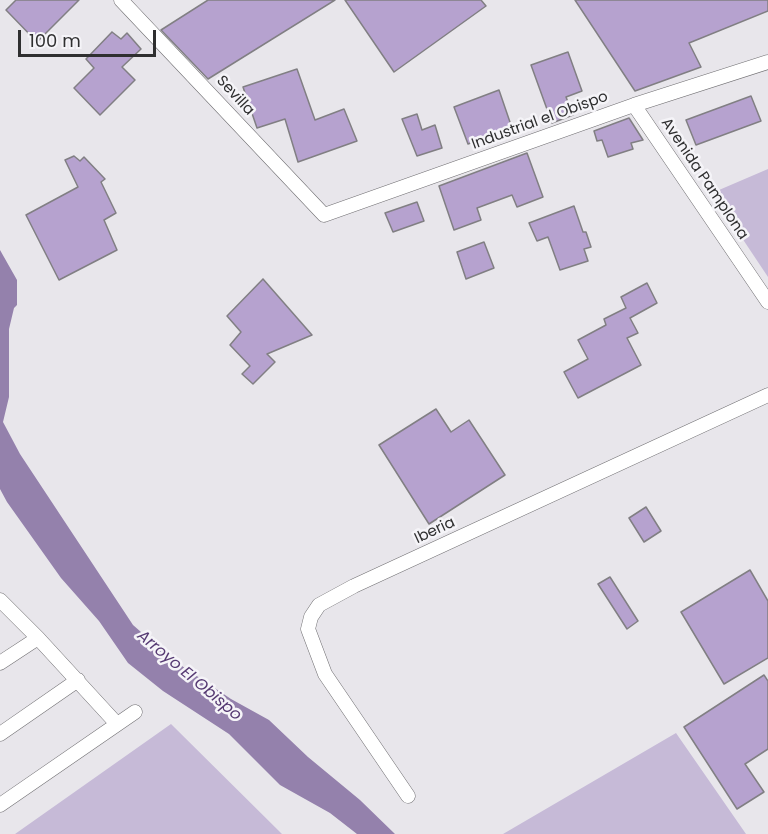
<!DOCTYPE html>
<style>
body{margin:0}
#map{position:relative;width:768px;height:834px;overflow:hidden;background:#e8e6eb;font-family:Poppins,sans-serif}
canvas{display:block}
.scale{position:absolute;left:18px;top:30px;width:138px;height:27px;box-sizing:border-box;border:3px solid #2f2f30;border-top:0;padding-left:8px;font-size:18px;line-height:21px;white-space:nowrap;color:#2f2f30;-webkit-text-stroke:4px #f5f4f8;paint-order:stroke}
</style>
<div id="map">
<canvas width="768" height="834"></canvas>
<div class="scale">100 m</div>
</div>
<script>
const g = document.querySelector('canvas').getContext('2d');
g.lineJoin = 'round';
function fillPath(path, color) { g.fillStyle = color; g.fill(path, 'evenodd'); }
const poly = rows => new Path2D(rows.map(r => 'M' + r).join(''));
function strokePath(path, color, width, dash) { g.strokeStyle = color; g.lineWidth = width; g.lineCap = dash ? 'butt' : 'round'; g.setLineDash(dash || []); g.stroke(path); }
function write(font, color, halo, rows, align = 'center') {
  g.font = font + ' Poppins,sans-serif'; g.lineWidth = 5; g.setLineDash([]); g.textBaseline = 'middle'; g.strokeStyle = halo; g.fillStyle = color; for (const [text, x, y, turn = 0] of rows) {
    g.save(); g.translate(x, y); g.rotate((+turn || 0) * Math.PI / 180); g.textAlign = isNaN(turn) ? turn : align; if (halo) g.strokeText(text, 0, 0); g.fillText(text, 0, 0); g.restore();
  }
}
fillPath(poly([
 [768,169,768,277,712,193],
 [171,724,282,834,15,834],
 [676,733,746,834,503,834]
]), '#c6bad7');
fillPath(poly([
 [0,250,17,280,17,305,14,308,9,329,9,397,3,422,20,454,133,625,173,660,231,699,269,720,308,757,360,800,395,834,357,834,330,813,280,785,229,734,163,691,128,663,99,621,61,578,7,502,0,489]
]), '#9481ac');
const building = poly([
 [16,0,79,0,37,42,6,10,16,0],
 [208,0,335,0,208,79,161,30,208,0],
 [345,0,481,0,486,6,394,72,345,0],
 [575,0,768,0,768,11,689,43,701,67,635,91,575,0],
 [112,32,121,39,127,33,141,49,122,67,135,80,100,115,74,88,94,68,86,59,112,32],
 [568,52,582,91,566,97,573,115,552,123,531,65,568,52],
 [297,69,315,120,344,109,357,141,298,162,285,119,257,128,243,87,297,69],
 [499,90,512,128,468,144,454,107,499,90],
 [751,96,761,121,696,145,686,120,751,96],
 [417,114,422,130,435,125,442,148,417,156,402,119,417,114],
 [629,118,643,140,631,143,633,149,608,157,602,140,597,141,594,131,629,118],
 [527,153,543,197,517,207,512,195,477,208,481,220,454,230,439,186,527,153],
 [74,156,80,161,84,157,105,179,101,182,116,213,104,220,117,250,59,280,26,215,78,187,65,160,74,156],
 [417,202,424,221,393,232,385,213,417,202],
 [574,206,583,232,586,232,591,247,584,249,588,261,560,270,548,237,537,241,529,223,574,206],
 [484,242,494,268,466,279,457,252,484,242],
 [263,279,312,335,267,354,275,362,253,384,242,374,250,366,230,345,241,332,227,316,263,279],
 [647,283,657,303,630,318,638,333,627,338,641,365,578,398,564,372,588,359,578,340,606,325,604,319,626,308,621,297,647,283],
 [436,409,451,432,469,420,505,475,429,524,379,445,436,409],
 [646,507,661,531,644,542,629,518,646,507],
 [750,570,768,601,768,658,724,684,681,612,750,570],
 [610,577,638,621,627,629,598,584,610,577],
 [764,675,768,681,768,749,745,764,764,792,737,809,684,727,764,675]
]);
fillPath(building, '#b6a2cf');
strokePath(building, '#817f83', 1.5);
const minor = poly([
 [121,0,324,215,634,105,768,62],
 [634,105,768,302],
 [0,600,38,638,117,724],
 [0,663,38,638],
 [0,734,78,680],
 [408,796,325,674,308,629,311,617,319,605,354,586,768,395],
 [0,805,135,712]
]);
strokePath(minor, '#706f72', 15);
strokePath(minor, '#fff', 14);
write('15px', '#2f2f30', '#f5f4f8', [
 ["Sevilla",235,96,47],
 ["Industrial el Obispo",540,121,-20],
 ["Avenida Pamplona",704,179,56],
 ["Iberia",435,531,-25]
]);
write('italic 16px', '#563a73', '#f5f4f8', [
 ["Arroyo El Obispo",189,676,40]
]);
</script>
